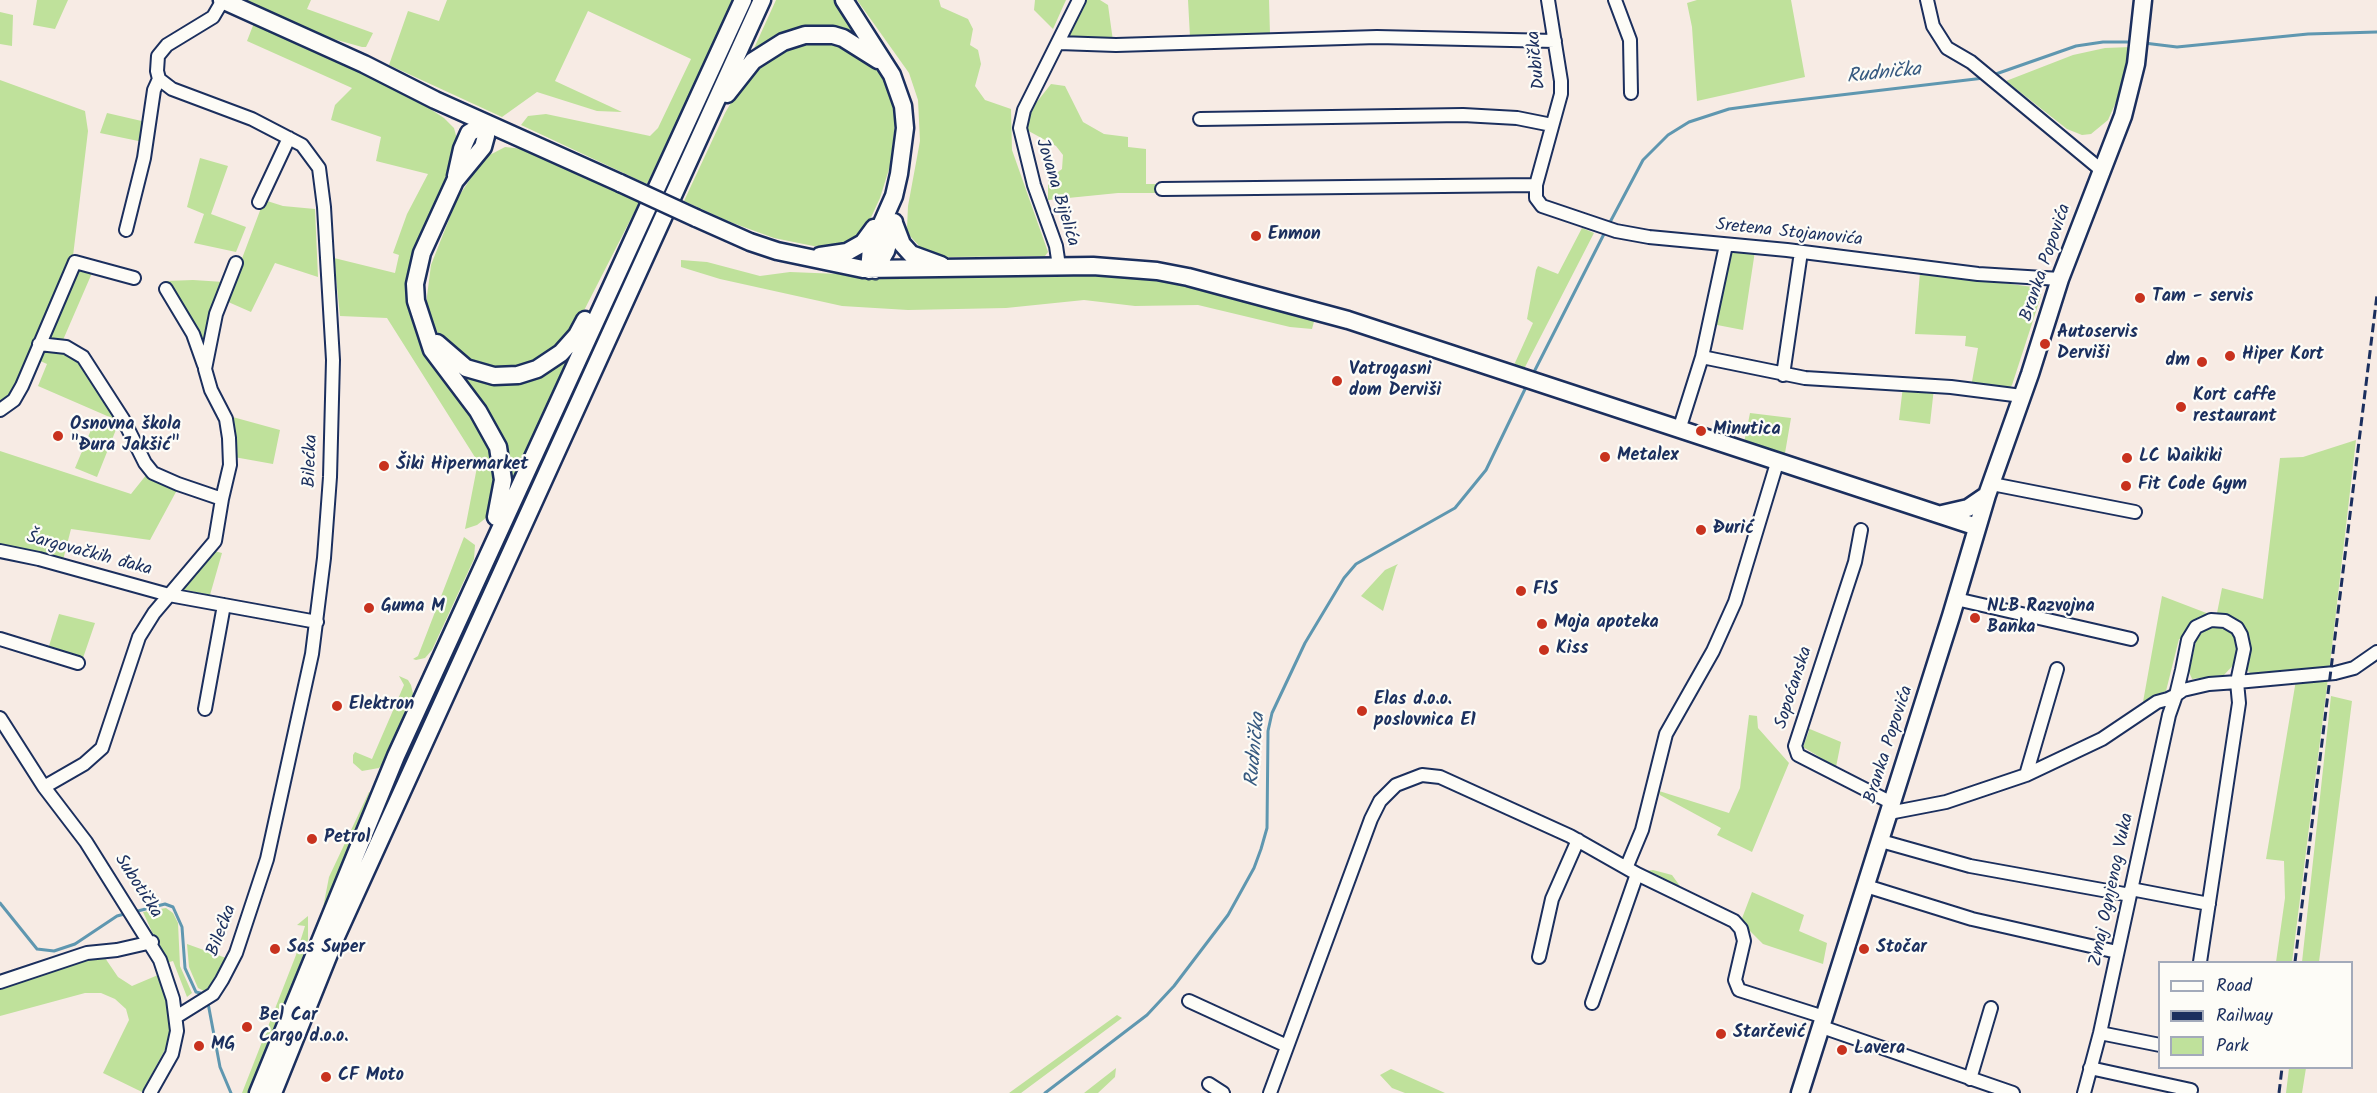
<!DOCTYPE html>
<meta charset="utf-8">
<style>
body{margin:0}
#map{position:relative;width:2377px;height:1093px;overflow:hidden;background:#f7ebe4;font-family:Kalam,sans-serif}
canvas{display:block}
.legend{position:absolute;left:2158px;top:961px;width:195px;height:108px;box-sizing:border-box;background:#fdfcf7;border:2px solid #a3aaba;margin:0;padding:8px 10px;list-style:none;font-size:18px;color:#1b2f5e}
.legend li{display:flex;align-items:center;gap:12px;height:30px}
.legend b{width:30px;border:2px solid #a3aaba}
</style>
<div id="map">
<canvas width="2377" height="1093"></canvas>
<ul class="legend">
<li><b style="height:8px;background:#fdfcf7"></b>Road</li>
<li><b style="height:8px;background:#1b2f5e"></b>Railway</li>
<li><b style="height:16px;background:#bfe19b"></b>Park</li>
</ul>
</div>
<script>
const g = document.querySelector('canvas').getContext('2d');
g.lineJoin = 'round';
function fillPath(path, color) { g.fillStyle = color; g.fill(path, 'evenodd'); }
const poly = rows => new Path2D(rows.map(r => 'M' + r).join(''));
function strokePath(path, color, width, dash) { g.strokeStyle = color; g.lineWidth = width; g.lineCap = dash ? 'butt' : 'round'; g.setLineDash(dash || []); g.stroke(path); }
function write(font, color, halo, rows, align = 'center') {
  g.font = font + ' Kalam,sans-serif'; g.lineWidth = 4.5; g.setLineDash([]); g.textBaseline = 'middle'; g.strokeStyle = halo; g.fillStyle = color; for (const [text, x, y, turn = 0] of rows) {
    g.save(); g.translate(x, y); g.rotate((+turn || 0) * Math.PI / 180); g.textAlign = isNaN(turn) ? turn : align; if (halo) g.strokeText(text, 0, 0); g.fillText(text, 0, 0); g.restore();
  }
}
fillPath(poly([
 [37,0,68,0,55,29,33,25],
 [236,0,311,0,307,9,373,33,366,47,362,47,305,31],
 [447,0,734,0,647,184,521,125,528,116,546,114,650,136,658,128,691,59,588,11,555,81,622,112,597,111,537,92,502,117,389,65,408,11,439,21],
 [776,0,839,0,870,45,831,31,750,57],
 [857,0,939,0,941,7,968,19,973,29,970,45,978,50,981,64,975,86,985,100,1011,109,1012,150,1048,252,1045,256,949,257,933,255,921,248,910,236,907,229,908,206,920,141,918,100,909,73],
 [1035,0,1066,0,1053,29,1034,10],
 [1086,0,1100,0,1108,5,1113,41,1070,37,1068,34],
 [1188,0,1269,0,1270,34,1190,37],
 [1697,0,1791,0,1805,77,1697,101,1692,27,1687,3],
 [0,12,13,15,12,46,0,44],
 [254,23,403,91,444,118,454,128,458,143,457,154,412,271,411,291,415,324,422,341,471,407,498,457,491,514,477,525,465,529,478,462,387,318,340,316,334,258,395,273,399,255,393,253,407,214,428,174,376,161,381,137,331,120,335,105,352,88,247,41],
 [793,43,840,43,870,60,888,78,894,102,895,124,890,166,880,198,862,237,833,250,774,238,730,222,684,201,725,113,748,73],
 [2131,47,2120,93,2108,120,2091,134,2082,135,2067,129,2006,81,2073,55,2105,48],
 [0,80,85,111,88,131,73,256,16,386,11,395,0,401],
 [1051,84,1065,86,1083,122,1104,134,1128,137,1128,147,1146,149,1146,184,1156,184,1157,193,1118,193,1048,200,1048,180,1062,169,1063,155,1056,146,1025,129,1025,117],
 [107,113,146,122,143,142,100,133],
 [505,147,524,149,640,201,573,332,548,358,512,371,467,363,446,346,434,327,426,304,431,265,457,199,484,158],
 [200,158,228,166,211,214,246,227,236,252,194,243,204,214,187,207],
 [264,200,283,206,315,209,318,277,275,263,251,312,226,301],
 [1582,228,1594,233,1524,369,1514,365,1533,323,1527,319,1536,270,1538,266,1558,274],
 [1735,250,1755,251,1743,330,1712,324,1730,253],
 [681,260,707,262,760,276,790,272,914,277,1118,271,1188,283,1315,318,1312,329,1290,327,1198,305,1135,306,1084,300,1006,308,908,310,842,306,720,279,681,267],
 [82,270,92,273,63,340,46,339,76,272],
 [1920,272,2033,287,2039,291,2041,296,2012,385,2008,390,1971,387,1978,348,1965,346,1966,336,1915,334],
 [193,280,224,282,203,351,180,302,166,281],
 [42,349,57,349,73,354,88,370,100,397,121,422,38,386,47,364,38,360],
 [569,358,520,468,507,498,507,472,447,362,484,378],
 [1903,386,1934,388,1930,424,1899,420],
 [1750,413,1791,418,1784,459,1744,443],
 [229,416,280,430,273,464,234,457],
 [96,418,117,427,97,477,75,468],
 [2356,440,2329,672,2254,677,2247,670,2248,648,2240,625,2231,617,2217,613,2222,588,2263,599,2280,458,2303,457],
 [0,451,131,494,147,474,177,490,150,540,71,529,63,560,0,545],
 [464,537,475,545,474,559,432,650,425,658,416,660,413,659,418,656],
 [214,551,222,553,210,595,181,589],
 [1398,564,1396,567,1383,611,1361,596,1385,570],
 [2162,596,2209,614,2197,620,2184,639,2179,639,2166,691,2143,702],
 [59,614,95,623,83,658,49,646],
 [2215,626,2227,628,2236,636,2239,647,2237,661,2224,675,2192,679,2189,672,2196,641,2204,630],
 [399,676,408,680,411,685,414,698,385,761,379,768,362,771,353,763,353,755,355,752,372,759,404,685],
 [2328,678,2292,962,2276,962,2285,898,2284,861,2266,859,2296,680],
 [2331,696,2352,701,2319,962,2302,962],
 [1749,715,1757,716,1758,728,1789,763,1752,852,1717,835,1721,828,1660,795,1659,791,1729,813,1740,788],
 [1805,727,1841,742,1836,767,1803,747,1809,731],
 [369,792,375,794,325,908,323,908,329,877],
 [1653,870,1672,875,1685,893,1638,872],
 [1752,892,1804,915,1799,931,1827,943,1823,964,1763,944,1749,930,1741,921],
 [166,908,173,913,178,923,180,966,192,993,187,997,173,961,166,963,143,912],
 [308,916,308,940,292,988,252,1093,242,1093,296,955,305,926,297,925],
 [187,944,226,958,206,992,198,988,189,967],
 [103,955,118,977,132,986,158,975,167,1001,170,1032,168,1044,142,1092,103,1073,129,1020,126,1009,115,999,101,993,85,993,0,1016,0,988],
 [1117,1015,1122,1018,1021,1093,1009,1093],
 [1116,1068,1115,1077,1098,1093,1084,1093],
 [2289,1068,2306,1068,2302,1093,2286,1093],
 [1391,1069,1445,1093,1405,1093,1392,1088,1380,1075]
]), '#bfe19b');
strokePath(poly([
 [2144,43,2177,47,2308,34,2377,32],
 [1993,75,2076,46,2103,42,2134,42],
 [1608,226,1643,160,1668,135,1689,122,1729,109,1773,103,1984,78],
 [1534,372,1605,232],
 [0,903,37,949,54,951,75,944,117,916,128,913],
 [134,912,165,904,173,907,182,927,185,968,196,992,204,994],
 [208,1003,220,1067,231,1093],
 [1045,1093,1147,1015,1174,986,1228,915,1254,868,1261,849,1267,828,1268,731,1272,713,1305,643,1344,578,1356,564,1455,508,1486,470,1527,385]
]), '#5f97b0', 3);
const minor = poly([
 [1548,0,1561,81,1561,94,1536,185,1536,198,1542,206,1616,231,1649,237,1787,250,1978,274,2060,279],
 [1615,0,1630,40,1631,93],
 [1927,0,1933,26,1947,48,1971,62,2100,169],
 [1059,43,1116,45,1377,37,1555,41],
 [1200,119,1463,115,1517,118,1552,125],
 [1162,189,1536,185],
 [259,202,289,138],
 [126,230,144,158,154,90,159,79],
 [1059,266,1056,246,1034,185,1020,128,1024,110,1079,0],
 [166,289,193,334,204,365],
 [39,344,66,347,83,357,123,419,145,463,153,473,178,484,222,499,215,541,154,613,139,637,102,748,84,764,44,787],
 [1702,357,1805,378,1951,387,2022,396],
 [1783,375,1801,252],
 [0,410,14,400,22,386,75,262,134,278],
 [1679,430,1702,357,1726,245],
 [1992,484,2135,512],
 [222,499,230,465,229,438,226,419,211,390,205,369,216,314,236,263],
 [1861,530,1855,562,1795,746,1798,755,1892,803],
 [0,551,39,559,169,595,317,622],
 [1956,599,2131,639],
 [0,639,78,663],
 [205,709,224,605],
 [0,718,44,787,86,842,160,960,173,999,177,1031,172,1054,150,1093],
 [2026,775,2057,669],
 [1889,813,1946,802,2026,775,2102,739,2157,702,2168,699,2176,695,2183,690,2209,684,2237,682,2244,649,2241,635,2237,628,2225,621,2211,620,2196,627,2188,640,2182,670,2176,695,2169,715,2100,1033,2084,1093],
 [1881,841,1970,866,2130,895],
 [1627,866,1642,830,1666,734,1713,651,1735,602,1777,463],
 [1866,886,1972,919,2117,952],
 [2131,889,2209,904],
 [1539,957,1552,899,1578,840],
 [2200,962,2239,703,2237,682,2335,673,2354,668,2377,652],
 [0,982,87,953,117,950,152,942],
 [1189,1001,1287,1046],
 [1592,1003,1637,874],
 [176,1017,213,994,222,980,236,953,267,859,312,654,324,558,330,477,333,360,324,207,319,168,302,145,252,119,172,89,159,79,157,71,158,56,167,45,213,17,223,0],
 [1822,1027,2013,1093],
 [2100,1033,2160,1045],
 [2090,1068,2191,1090],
 [1970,1079,1991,1008],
 [1209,1084,1223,1093],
 [1270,1093,1371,819,1380,801,1396,785,1422,775,1440,777,1570,836,1637,874,1734,921,1741,929,1744,941,1735,980,1739,990,1824,1017]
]);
const major = poly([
 [222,0,364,64,435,100,620,183],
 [844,0,892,75,903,106,905,128,899,174,894,196,871,248,869,270],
 [727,94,753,61,783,42,805,35,833,35,843,38,878,60],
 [486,123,486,136,483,147,455,181,422,253,415,284,416,301,432,350,478,411,498,447,503,480,496,517],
 [456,176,462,149,469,133,486,123],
 [696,218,750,242,777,251,863,269,1093,266,1157,271,1188,277,1348,320,1977,527],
 [894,223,902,244,911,254,941,265],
 [820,256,847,252,863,243,874,228],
 [875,270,886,251,894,222],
 [437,343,466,368,494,376,518,375,537,369,561,353,577,335,585,320],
 [1942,514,1968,508,1987,495],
 [258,1093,396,756,743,0],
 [273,1093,335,939,762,0],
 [1800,1093,1951,616,1987,495,2030,374,2060,279,2123,116,2136,64,2143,0]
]);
strokePath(minor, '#1b2f5e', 16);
strokePath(major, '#1b2f5e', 21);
strokePath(minor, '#fdfcf7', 12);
strokePath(major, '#fdfcf7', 16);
strokePath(poly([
 [2295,962,2377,295],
 [2279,1093,2282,1068]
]), '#1b2f5e', 3, [9, 4.5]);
const majorBridge = poly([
 [620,183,696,218]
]);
strokePath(majorBridge, '#1b2f5e', 21, []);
strokePath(majorBridge, '#fdfcf7', 16);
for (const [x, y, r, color] of [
 [1256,236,6,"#c8321e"],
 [2140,298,6,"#c8321e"],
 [2045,344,6,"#c8321e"],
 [2230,356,6,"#c8321e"],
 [2202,362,6,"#c8321e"],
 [1337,381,6,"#c8321e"],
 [2181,407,6,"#c8321e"],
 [1701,431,6,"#c8321e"],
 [58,436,6,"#c8321e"],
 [1605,457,6,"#c8321e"],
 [2127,458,6,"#c8321e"],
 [384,466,6,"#c8321e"],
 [2126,486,6,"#c8321e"],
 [1701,530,6,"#c8321e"],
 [1521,591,6,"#c8321e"],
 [369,608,6,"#c8321e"],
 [1975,618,6,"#c8321e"],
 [1542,624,6,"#c8321e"],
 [1544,650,6,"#c8321e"],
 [337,706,6,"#c8321e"],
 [1362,711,6,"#c8321e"],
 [312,839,6,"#c8321e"],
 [275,949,6,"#c8321e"],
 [1864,949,6,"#c8321e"],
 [247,1027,6,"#c8321e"],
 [1721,1034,6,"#c8321e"],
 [199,1046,6,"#c8321e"],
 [1842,1050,6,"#c8321e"],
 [326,1077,6,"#c8321e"]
]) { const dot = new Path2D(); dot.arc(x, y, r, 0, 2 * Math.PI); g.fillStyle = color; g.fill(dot); strokePath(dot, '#fdfcf7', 2); }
write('18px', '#1b2f5e', '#fdfcf7', [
 ["Dubička",1538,60,-96],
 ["Jovana Bijelića",1056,193,73],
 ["Sretena Stojanovića",1789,234,6],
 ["Branka Popovića",2047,263,-71],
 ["Bilećka",312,461,-88],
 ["Šargovačkih đaka",89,555,15],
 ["Sopoćanska",1795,688,-72],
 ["Branka Popovića",1890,745,-72],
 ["Subotička",137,887,57],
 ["Zmaj Ognjenog Vuka",2113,890,-78],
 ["Bilećka",223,931,-69]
]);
write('bold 18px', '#1b2f5e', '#fdfcf7', [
 ["Enmon",1268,236],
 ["Tam - servis",2152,298],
 ["Autoservis",2057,334],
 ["Derviši",2057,355],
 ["Hiper Kort",2242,356],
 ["dm",2190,362,"right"],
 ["Vatrogasni",1349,371],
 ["dom Derviši",1349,392],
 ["Kort caffe",2193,397],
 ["restaurant",2193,418],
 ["Osnovna škola",70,426],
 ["\"Đura Jakšić\"",70,447],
 ["Minutica",1713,431],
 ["Metalex",1617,457],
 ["LC Waikiki",2139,458],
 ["Šiki Hipermarket",396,466],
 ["Fit Code Gym",2138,486],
 ["Đurić",1713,530],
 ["FIS",1533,591],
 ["Guma M",381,608],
 ["NLB Razvojna",1987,608],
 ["Banka",1987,629],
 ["Moja apoteka",1554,624],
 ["Kiss",1556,650],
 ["Elas d.o.o.",1374,701],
 ["poslovnica E1",1374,722],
 ["Elektron",349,706],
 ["Petrol",324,839],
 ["Sas Super",287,949],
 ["Stočar",1876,949],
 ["Bel Car",259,1017],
 ["Cargo d.o.o.",259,1038],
 ["Starčević",1733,1034],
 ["MG",211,1046],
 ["Lavera",1854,1050],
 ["CF Moto",338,1077]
], 'left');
write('italic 20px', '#375a80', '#fdfcf7', [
 ["Rudnička",1884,75,-6],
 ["Rudnička",1257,750,-85]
]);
</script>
